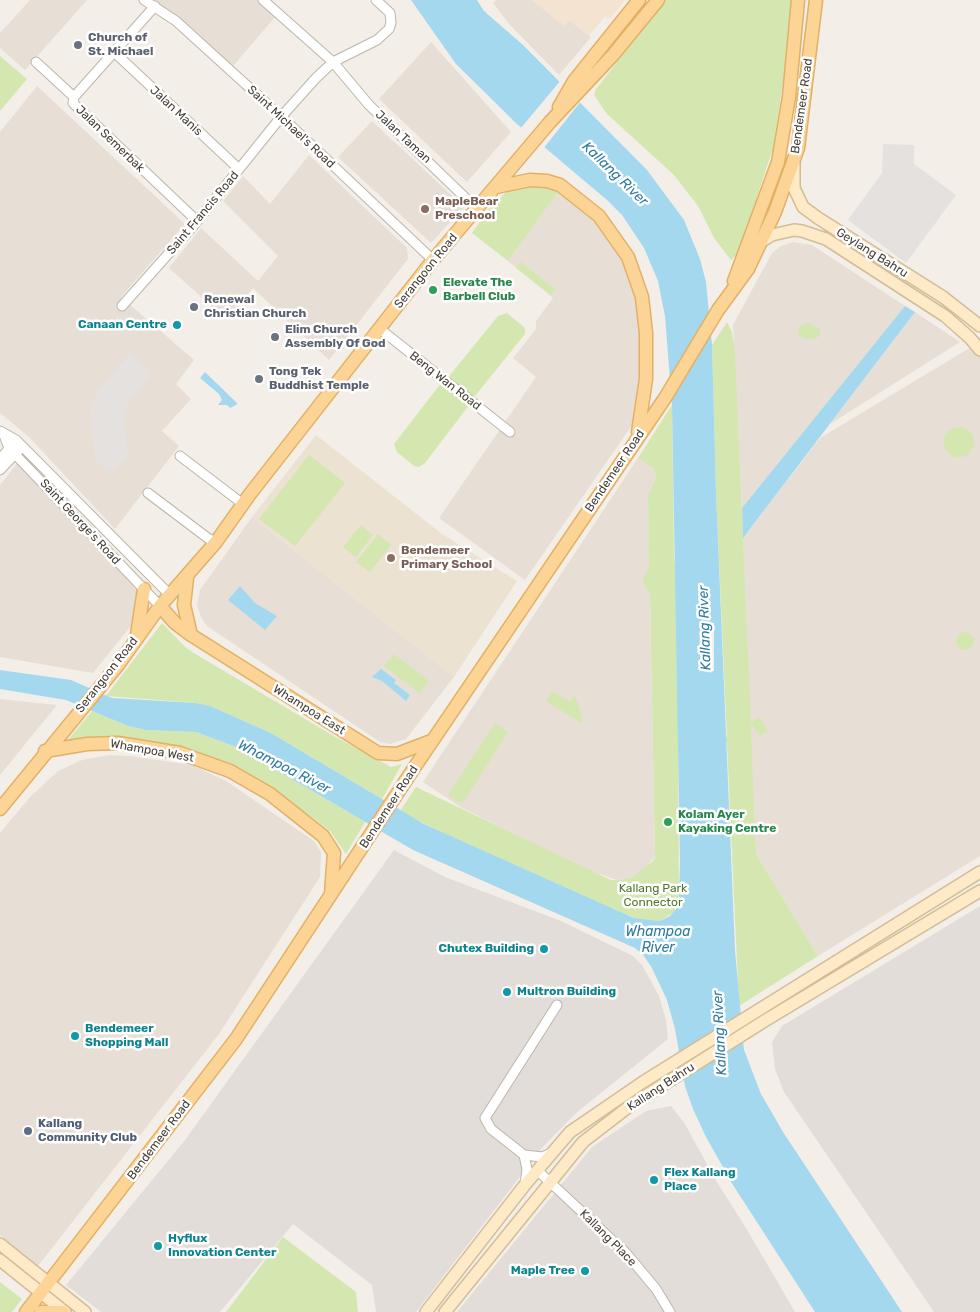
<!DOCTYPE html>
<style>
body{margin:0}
canvas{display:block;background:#f3eee7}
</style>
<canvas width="980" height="1312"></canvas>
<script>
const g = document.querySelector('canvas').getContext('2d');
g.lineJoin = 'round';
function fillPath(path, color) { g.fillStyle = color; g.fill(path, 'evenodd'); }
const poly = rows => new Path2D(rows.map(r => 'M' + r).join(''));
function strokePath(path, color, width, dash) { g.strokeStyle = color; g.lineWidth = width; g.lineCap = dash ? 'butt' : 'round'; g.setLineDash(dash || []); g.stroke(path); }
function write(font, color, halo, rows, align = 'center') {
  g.font = font + ' Rubik,sans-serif'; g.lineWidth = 5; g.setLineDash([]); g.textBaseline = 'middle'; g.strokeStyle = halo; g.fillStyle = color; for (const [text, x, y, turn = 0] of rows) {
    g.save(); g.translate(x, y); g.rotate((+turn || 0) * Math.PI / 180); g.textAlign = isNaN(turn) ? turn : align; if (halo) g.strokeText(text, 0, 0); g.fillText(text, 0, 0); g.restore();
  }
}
fillPath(poly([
 [30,0,87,0,25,70,0,48,0,33],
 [155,0,257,0,276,16,233,66],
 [496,0,532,0,564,25,569,20,591,37,559,75,510,25,493,3],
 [431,42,511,132,467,182,379,99],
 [37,86,185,224,121,297,194,360,176,384,191,399,162,431,179,446,115,529,29,437,0,413,0,132],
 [372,121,464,207,431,243,338,157],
 [309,155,407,248,408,259,329,360,253,288,227,320,169,268,201,228,258,281,278,256,223,201,243,176,270,204],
 [559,191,597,223,623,260,638,301,641,351,639,415,525,580,439,518,536,377,513,358,536,329,536,321,553,298,508,261],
 [793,242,812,245,905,306,742,508,733,325,772,253,781,246],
 [915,312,960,342,830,424],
 [973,346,980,357,980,856,818,956,756,854,743,538,820,438],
 [638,458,653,468,656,477,648,496,655,857,643,870,628,879,617,880,585,869,462,808,423,782],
 [19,461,155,596,93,673,0,657,0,485],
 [252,517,454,677,406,739,390,744,380,742,207,626,201,617,197,605,200,590],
 [0,699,57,705,0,775],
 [109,755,130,756,192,765,226,781,314,841,321,852,320,877,219,1034,38,1266,0,1235,0,833,30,797,58,771,82,760]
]), '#e7dfd5');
fillPath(poly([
 [532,0,625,0,610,19,605,16,589,36,569,20,564,26]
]), '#f5e3d2');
fillPath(poly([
 [394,850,445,877,561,921,633,956,642,965,659,996,666,1020,668,1039,576,1113,542,1148,416,1312,376,1312,372,1285,293,1224,220,1312,101,1312,66,1285,185,1140],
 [980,906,980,1312,934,1312,784,1092,775,1069,772,1042,782,1026],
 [671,1106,685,1124,715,1179,746,1228,795,1312,457,1312,592,1147,646,1111]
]), '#e2ddd8');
fillPath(poly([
 [316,435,442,534,517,581,454,677,252,517]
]), '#ece2d1');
fillPath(poly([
 [666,0,791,0,785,70,773,148,738,254,731,260,714,238,698,206,674,175,607,114,594,95,596,89],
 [0,56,27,79,0,111],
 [537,182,559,191,508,261,472,233,488,210,507,191],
 [521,262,555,289,551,295,516,268],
 [507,313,525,328,525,334,475,396,469,397,450,381,450,375,498,316],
 [727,322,732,332,735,351,751,722,759,717,768,731,760,736,751,724,756,854,818,956,739,1006,727,743,678,744,679,897,674,912,660,921,634,918,437,830,400,811,416,787,611,880,621,880,632,877,653,861,655,857,650,592,645,588,643,579,649,567,648,496,656,477,653,468,638,458,672,405,674,560,727,739,716,493,712,345],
 [809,323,820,330,820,335,815,339,804,338,798,334,799,326],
 [442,382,470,404,425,463,419,467,414,466,397,452,394,444],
 '944 442a15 15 0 1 1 30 0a15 15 0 1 1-30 0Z',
 [309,455,345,483,295,546,259,519],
 [361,525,373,535,356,557,343,547],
 [378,534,391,545,370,572,356,562],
 [162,623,185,647,197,655,332,735,391,767,402,764,382,799,271,733,210,706,196,703,106,696],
 '956 641a9 9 0 1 1 18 0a9 9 0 1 1-18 0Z',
 [394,654,429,681,419,693,384,666],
 [552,691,570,702,574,695,579,706,583,724,546,701],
 [92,711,128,726,146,730,196,732,239,748,365,822,346,854,330,831,315,819,274,792,209,759,66,742],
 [495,723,508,732,464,801,460,803,448,795],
 [283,1237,356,1292,358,1312,226,1312],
 [0,1282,22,1299,12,1312,0,1312]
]), '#d4e7b0');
fillPath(poly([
 [883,144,914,145,914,164,956,195,906,263,848,220,882,173],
 [129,354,152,372,123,410,128,454,112,473,95,461,90,407,100,389]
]), '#e4e1df');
fillPath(poly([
 [411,0,477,0,484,11,523,45,647,170,684,220,700,259,706,282,712,345,716,493,735,951,744,1050,761,1094,783,1132,902,1312,815,1312,733,1185,706,1137,693,1109,685,1086,675,1029,667,1000,652,968,644,956,635,948,413,850,239,748,196,732,146,730,128,726,66,700,0,689,0,670,71,680,112,698,196,703,210,706,271,733,424,824,634,918,660,921,670,916,676,909,679,897,680,862,672,405,665,316,658,281,644,248,622,215,607,200,517,124,456,64],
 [905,306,915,312,743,538,742,508],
 [205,372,237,403,236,405,230,408,227,405,218,405,222,400,219,394,200,378],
 [240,586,255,603,277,616,265,630,228,600],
 [381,669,396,680,394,683,410,695,406,701,382,681,372,677]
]), '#a4d8ef');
fillPath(poly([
 [561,80,582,100,543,149,520,129],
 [709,623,714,623,714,671,709,671,704,657]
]), '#f3eee7');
const street = poly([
 [144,0,176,21,286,121,433,260],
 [263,0,333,62,369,105,477,209],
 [155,6,74,97,73,103,197,221],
 [114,52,239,169],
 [36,62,74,97],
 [122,306,194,225,281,117,316,78,333,62,377,40,389,29,391,23,390,13,376,0],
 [380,329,510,432],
 [0,431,16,440,170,595],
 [4,435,9,448,160,606],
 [180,456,243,504],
 [0,459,13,444],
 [0,470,19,450],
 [148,493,209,539,216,542],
 [551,1153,542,1157,524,1155,491,1129,485,1118,557,1005],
 [524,1155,527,1169,525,1184],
 [538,1171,626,1253,656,1289,670,1312]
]);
const secondary = poly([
 [794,163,794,188,803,207,818,218,943,297,980,326],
 [762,241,772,235,794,230,802,231,826,239,945,316,970,338,980,350],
 [0,1244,85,1312],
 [0,1260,65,1312],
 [426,1312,524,1186,570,1132,643,1082,980,872],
 [445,1312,583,1142,631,1105,766,1020,980,891]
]);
const primary = poly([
 [559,107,574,81,639,0],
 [496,187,530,180,547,181,560,185,599,216,628,257,642,297,646,333,646,379,638,432],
 [734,281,778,162,789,97,798,0],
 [187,578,184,605,191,635],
 [160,606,175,623,191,635,378,753,397,754,431,741],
 [137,635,144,589],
 [45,751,87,744,118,743,180,753,230,771,270,794,323,836,334,853,331,894],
 [0,809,118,665,160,606,216,542,250,494,433,260,550,122,613,55,658,0],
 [26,1312,236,1039,416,765,665,398,718,310,748,269,775,212,798,148,816,0],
 [41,1312,63,1312]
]);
strokePath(street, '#beb5a9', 11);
strokePath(secondary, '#d2bd97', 14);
strokePath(primary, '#e2b066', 15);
strokePath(street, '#fff', 9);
strokePath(secondary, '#feeac6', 11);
strokePath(primary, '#fcd596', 12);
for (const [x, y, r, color] of [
 [78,45,5,"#6b7280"],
 [425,209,5,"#8d6e63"],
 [433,290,5,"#2e9e5b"],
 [194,307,5,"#6b7280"],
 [177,325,5,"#0f9aa8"],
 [275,337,5,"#6b7280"],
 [259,379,5,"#6b7280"],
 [391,558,5,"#8d6e63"],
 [668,822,5,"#2e9e5b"],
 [544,949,5,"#0f9aa8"],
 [507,992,5,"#0f9aa8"],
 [75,1036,5,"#0f9aa8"],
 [28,1131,5,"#5c6f8a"],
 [654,1180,5,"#0f9aa8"],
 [158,1246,5,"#0f9aa8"],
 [585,1271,5,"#0f9aa8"]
]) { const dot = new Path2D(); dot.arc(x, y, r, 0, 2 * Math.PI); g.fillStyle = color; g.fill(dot); strokePath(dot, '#fff', 2); }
write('bold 12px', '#5b616d', '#fff', [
 ["Church of",88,38],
 ["St. Michael",88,52],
 ["Renewal",204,300],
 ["Christian Church",204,314],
 ["Elim Church",285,330],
 ["Assembly Of God",285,344],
 ["Tong Tek",269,372],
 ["Buddhist Temple",269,386]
], 'left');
write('12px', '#463e36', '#fff', [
 ["Bendemeer Road",802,106,-82],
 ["Jalan Manis",176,111,43],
 ["Saint Michael's Road",291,127,43],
 ["Jalan Taman",403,137,43],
 ["Jalan Semerbak",110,139,44],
 ["Saint Francis Road",203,213,-50],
 ["Geylang Bahru",872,253,32],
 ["Serangoon Road",426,271,-51],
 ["Beng Wan Road",445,381,38],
 ["Bendemeer Road",615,471,-56],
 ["Saint George's Road",80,522,47],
 ["Serangoon Road",107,675,-52],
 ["Whampoa East",309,710,32],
 ["Whampoa West",152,751,10],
 ["Bendemeer Road",389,807,-57],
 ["Kallang Bahru",661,1087,-33],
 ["Bendemeer Road",159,1140,-53],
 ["Kallang Place",608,1238,45]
]);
write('bold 12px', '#785e54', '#fff', [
 ["MapleBear",435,202],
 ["Preschool",435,216],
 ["Bendemeer",401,551],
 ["Primary School",401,565]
], 'left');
write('bold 12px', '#27864d', '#fff', [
 ["Elevate The",443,283],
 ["Barbell Club",443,297],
 ["Kolam Ayer",678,815],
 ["Kayaking Centre",678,829]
], 'left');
write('bold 12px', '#0d838f', '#fff', [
 ["Canaan Centre",167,325,"right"],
 ["Chutex Building",534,949,"right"],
 ["Multron Building",517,992],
 ["Bendemeer",85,1029],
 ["Shopping Mall",85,1043],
 ["Flex Kallang",664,1173],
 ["Place",664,1187],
 ["Hyflux",168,1239],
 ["Innovation Center",168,1253],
 ["Maple Tree",575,1271,"right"]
], 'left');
write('12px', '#4f772a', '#fff', [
 ["Kallang Park",653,889],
 ["Connector",653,903]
]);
write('bold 12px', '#4e5e75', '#fff', [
 ["Kallang",38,1124],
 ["Community Club",38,1138]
], 'left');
write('italic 14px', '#2e7ba0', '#fff', [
 ["Kallang River",615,174,44],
 ["Kallang River",705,628,-92],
 ["Whampoa River",284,767,27],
 ["Whampoa",658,932],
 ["River",658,948],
 ["Kallang River",720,1033,-93]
]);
</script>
